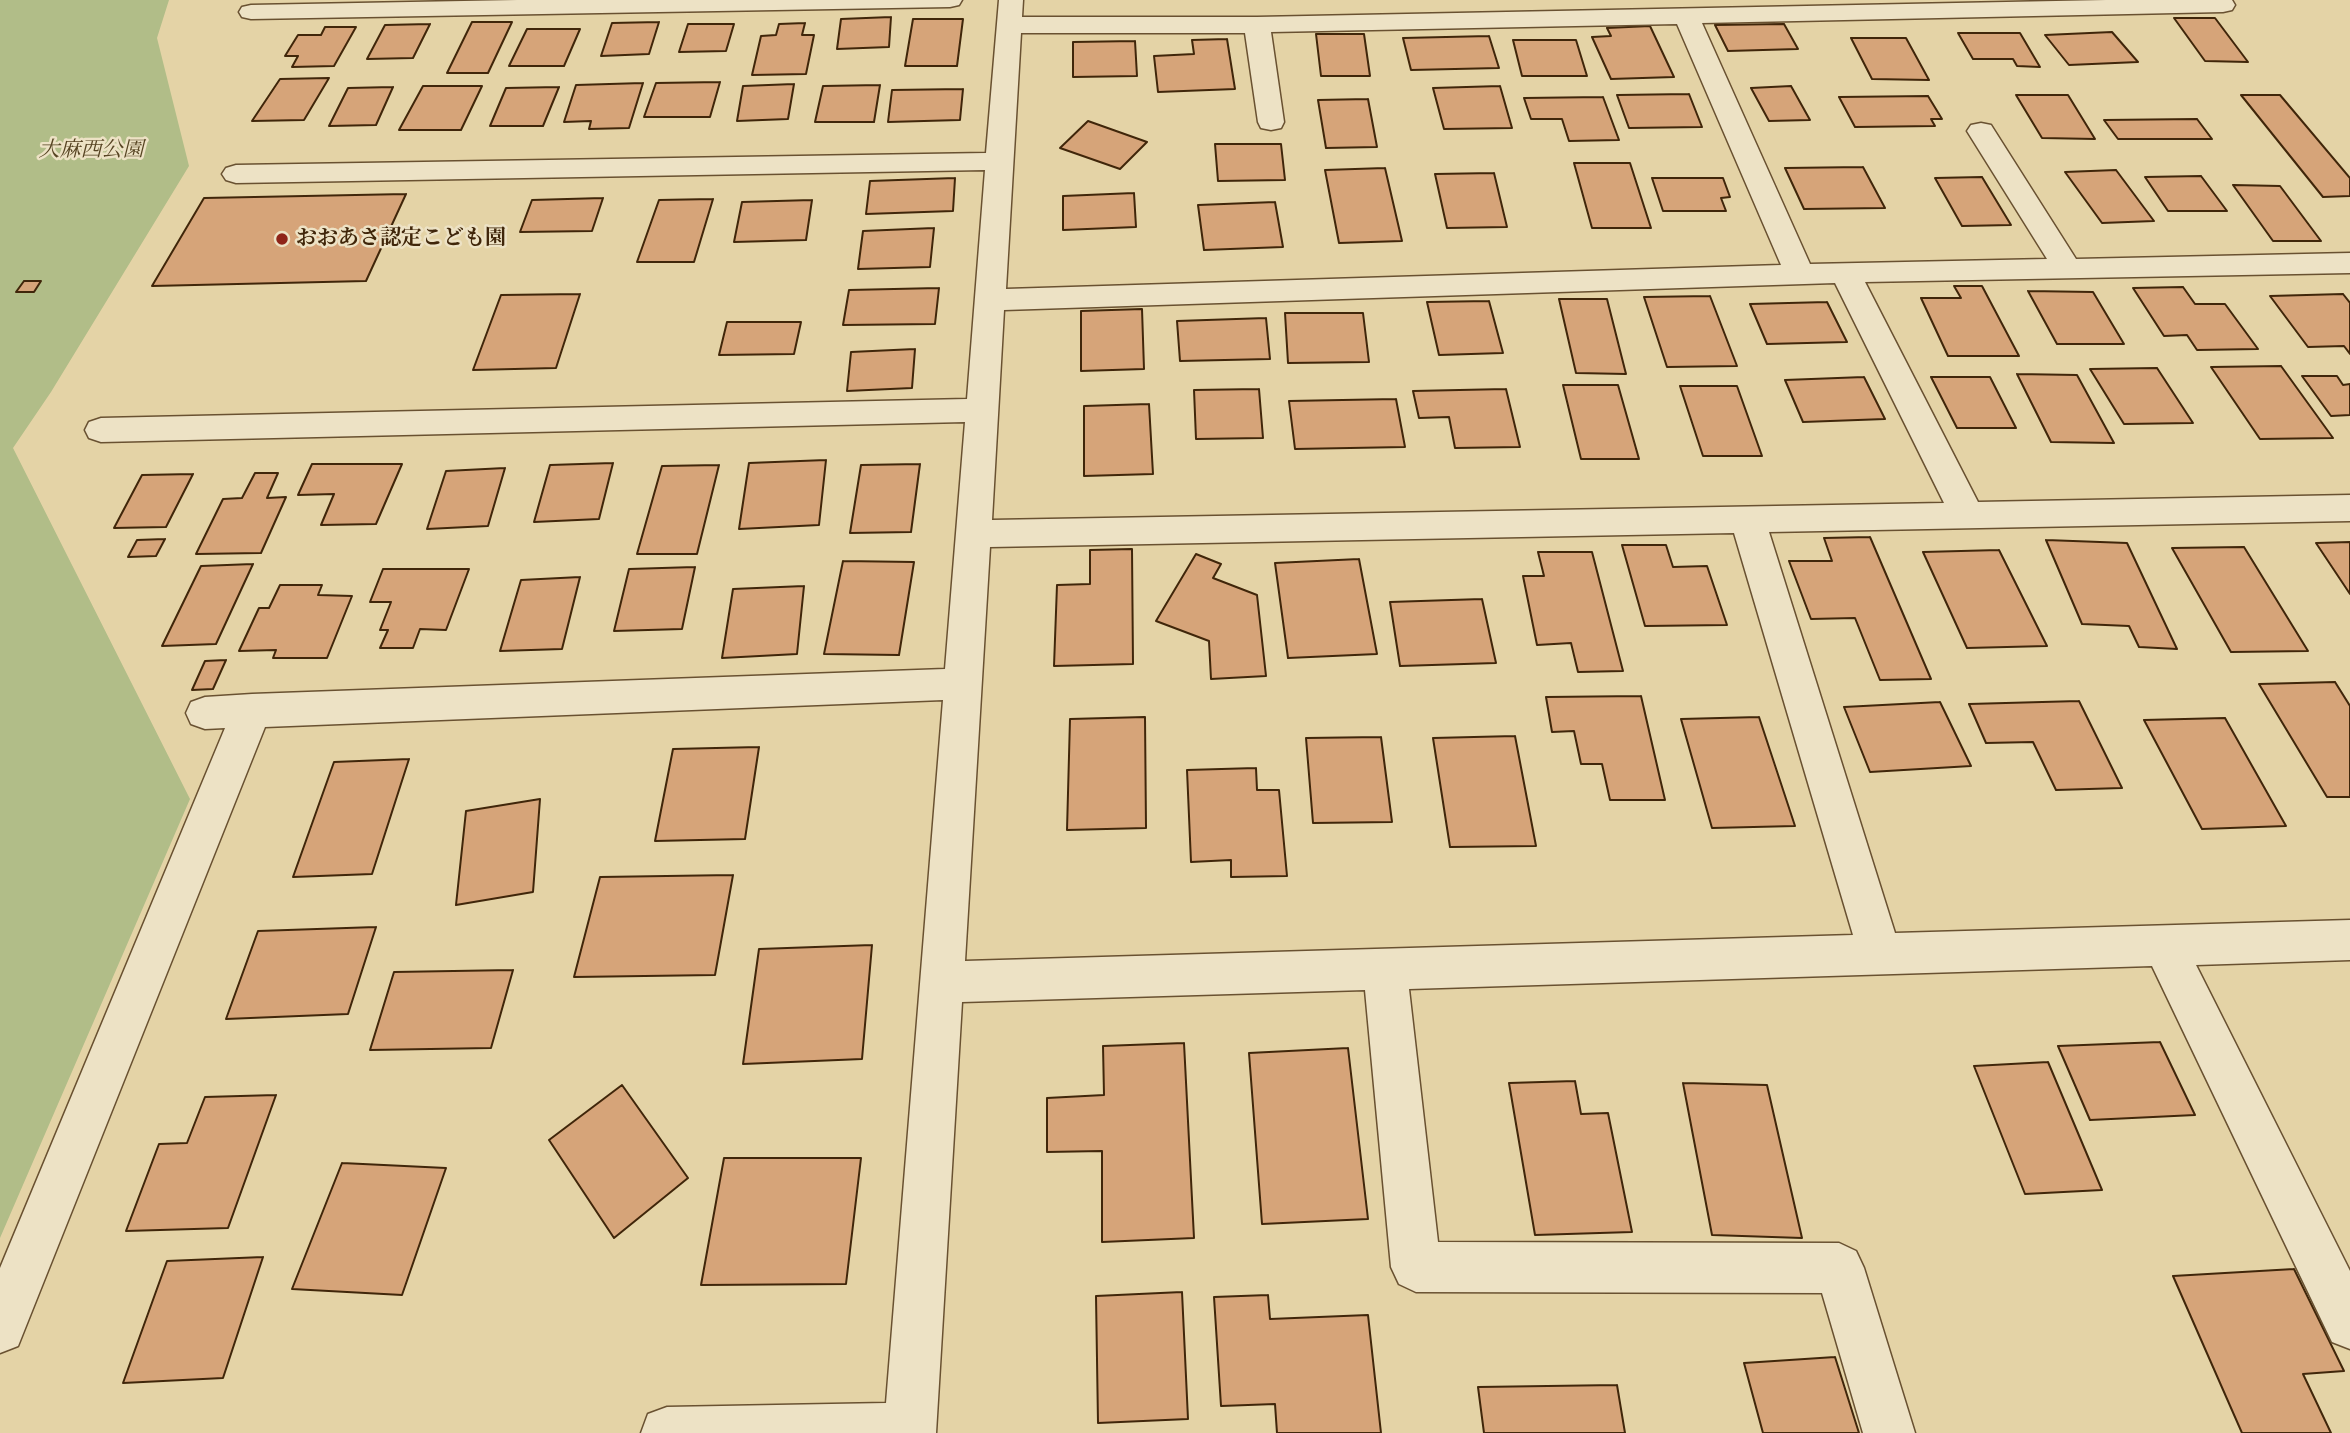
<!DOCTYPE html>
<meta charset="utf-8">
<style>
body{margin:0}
canvas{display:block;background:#e4d3a6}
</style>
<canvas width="2350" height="1433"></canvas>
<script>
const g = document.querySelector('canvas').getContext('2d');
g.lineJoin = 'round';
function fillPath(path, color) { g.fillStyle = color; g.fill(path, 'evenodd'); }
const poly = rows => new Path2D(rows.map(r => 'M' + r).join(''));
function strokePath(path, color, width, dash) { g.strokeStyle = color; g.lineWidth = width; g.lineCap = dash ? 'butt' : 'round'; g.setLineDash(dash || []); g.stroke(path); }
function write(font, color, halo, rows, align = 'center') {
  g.font = font + ' "IM FELL Double Pica","Noto Serif JP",serif'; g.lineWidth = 5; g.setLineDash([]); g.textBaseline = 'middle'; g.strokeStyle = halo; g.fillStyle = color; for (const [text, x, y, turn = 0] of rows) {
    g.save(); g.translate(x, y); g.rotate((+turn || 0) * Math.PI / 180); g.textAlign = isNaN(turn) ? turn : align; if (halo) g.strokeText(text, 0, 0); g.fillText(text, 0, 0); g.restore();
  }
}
fillPath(poly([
 [0,0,169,0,157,38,189,166,51,392,13,448,190,799,0,1238]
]), '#b1bd88');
const building = poly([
 [891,17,889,47,837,49,841,19,891,17],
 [2174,18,2215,18,2248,62,2205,61,2174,18],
 [913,19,963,19,957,66,905,66,913,19],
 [472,22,512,22,488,73,447,73,472,22],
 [659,22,649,54,601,56,612,23,659,22],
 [805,23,802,35,814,35,806,74,752,75,761,36,776,35,779,24,805,23],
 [430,24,413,58,367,59,385,25,430,24],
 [688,24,734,24,726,51,679,52,688,24],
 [1784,24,1798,49,1728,51,1715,25,1784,24],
 [1650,26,1674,77,1611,79,1592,37,1611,36,1607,28,1650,26],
 [325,27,356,27,334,66,292,67,298,56,285,56,298,35,321,35,325,27],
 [527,29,580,29,564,66,509,66,527,29],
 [2112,32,2138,62,2069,65,2045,35,2112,32],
 [1958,33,2020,33,2040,67,2017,66,2013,59,1973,59,1958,33],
 [1316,34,1364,34,1370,76,1321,76,1316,34],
 [1489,36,1499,68,1411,70,1403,38,1489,36],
 [1851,38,1906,38,1929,80,1872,79,1851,38],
 [1227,39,1235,89,1158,92,1154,56,1194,54,1192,40,1227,39],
 [1513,40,1576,40,1587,76,1522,76,1513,40],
 [1135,41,1137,76,1073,77,1073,42,1135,41],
 [329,78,304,120,252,121,280,79,329,78],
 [720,82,710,117,644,117,656,83,720,82],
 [643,83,629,128,589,129,591,121,564,122,576,85,643,83],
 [794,84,788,119,737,121,743,86,794,84],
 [880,85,874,122,815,122,823,86,880,85],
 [423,86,482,86,461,130,399,130,423,86],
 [1500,86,1512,128,1444,129,1433,88,1500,86],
 [1791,86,1810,120,1769,121,1751,88,1791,86],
 [393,87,376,125,329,126,348,88,393,87],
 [559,87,543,126,490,126,506,88,559,87],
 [963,89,960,120,888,122,892,90,963,89],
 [1689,94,1702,127,1629,128,1617,95,1689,94],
 [2016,95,2068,95,2095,139,2042,138,2016,95],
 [2241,95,2280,95,2350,178,2350,196,2323,197,2241,95],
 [1928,96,1942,119,1931,119,1935,126,1855,127,1839,97,1928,96],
 [1603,97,1619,140,1569,141,1562,119,1531,119,1524,98,1603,97],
 [1368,99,1377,147,1326,148,1318,100,1368,99],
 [2197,119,2212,139,2118,139,2104,120,2197,119],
 [1088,121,1147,142,1120,169,1060,148,1088,121],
 [1215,144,1281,144,1285,180,1218,181,1215,144],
 [1574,163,1630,163,1651,228,1592,228,1574,163],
 [1863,167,1885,208,1804,209,1785,168,1863,167],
 [1385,168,1402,241,1339,243,1325,170,1385,168],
 [2116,170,2154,221,2102,223,2065,172,2116,170],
 [1494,173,1507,227,1447,228,1435,174,1494,173],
 [2201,176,2227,211,2168,211,2145,177,2201,176],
 [1982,177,2011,225,1962,226,1935,178,1982,177],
 [955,178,953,211,866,214,870,181,955,178],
 [1652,178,1723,178,1730,197,1721,198,1726,211,1663,211,1652,178],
 [2233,185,2280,186,2321,241,2273,241,2233,185],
 [1134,193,1136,227,1063,230,1063,196,1134,193],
 [406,194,366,281,152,286,204,198,406,194],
 [603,198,592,231,520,232,532,200,603,198],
 [713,199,694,262,637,262,659,200,713,199],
 [812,200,806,240,734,242,742,202,812,200],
 [1275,202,1283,247,1204,250,1198,205,1275,202],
 [934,228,930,267,858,269,863,231,934,228],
 [24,281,41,281,34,292,16,292,24,281],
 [1954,286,1982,286,2019,356,1948,356,1921,298,1961,298,1954,286],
 [2183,287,2195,304,2225,304,2258,349,2197,350,2187,335,2164,336,2133,288,2183,287],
 [939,288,935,324,843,325,849,290,939,288],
 [2028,291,2093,292,2124,344,2057,344,2028,291],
 [580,294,556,368,473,370,501,295,580,294],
 [2343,294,2350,303,2350,354,2344,346,2308,347,2270,296,2343,294],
 [1710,296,1737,366,1667,367,1644,297,1710,296],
 [1559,299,1607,299,1626,374,1576,373,1559,299],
 [1489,301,1503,353,1439,355,1427,302,1489,301],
 [1827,302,1847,342,1767,344,1750,304,1827,302],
 [1142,309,1144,369,1081,371,1081,311,1142,309],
 [1285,313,1363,313,1369,362,1288,363,1285,313],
 [1266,318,1270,359,1180,361,1177,321,1266,318],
 [727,322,801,322,794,354,719,355,727,322],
 [915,349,912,388,847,391,851,352,915,349],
 [2281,366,2333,438,2260,439,2211,367,2281,366],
 [2157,368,2193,423,2124,424,2090,369,2157,368],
 [2017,374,2077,375,2114,443,2051,442,2017,374],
 [2302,376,2337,376,2343,385,2350,384,2350,415,2331,416,2302,376],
 [1864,377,1885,419,1803,422,1785,380,1864,377],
 [1931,377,1990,377,2016,428,1957,428,1931,377],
 [1563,385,1618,385,1639,459,1581,459,1563,385],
 [1680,386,1737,386,1762,456,1703,456,1680,386],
 [1259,389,1263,438,1196,439,1194,390,1259,389],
 [1506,389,1520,447,1455,448,1449,417,1419,418,1413,391,1506,389],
 [1396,399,1405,447,1295,449,1289,401,1396,399],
 [1149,404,1153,474,1084,476,1084,406,1149,404],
 [826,460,819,525,739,529,749,463,826,460],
 [613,463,599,519,534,522,550,465,613,463],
 [312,464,402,464,376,524,321,525,334,494,298,495,312,464],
 [920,464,911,532,850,533,861,465,920,464],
 [719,465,697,554,637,554,662,466,719,465],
 [505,468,488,526,427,529,446,471,505,468],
 [255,473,278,473,267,498,286,497,261,553,196,554,223,499,242,498,255,473],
 [193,474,166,527,114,528,142,475,193,474],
 [1870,537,1931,679,1880,680,1855,618,1811,619,1789,561,1832,561,1824,538,1870,537],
 [165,539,156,556,128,557,137,540,165,539],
 [2046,540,2127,543,2177,649,2139,647,2129,626,2082,624,2046,540],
 [2350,542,2350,594,2316,543,2350,542],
 [1622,545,1666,545,1673,567,1707,566,1727,625,1645,626,1622,545],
 [2244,547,2308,651,2231,652,2172,548,2244,547],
 [1132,549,1133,664,1054,666,1057,585,1090,584,1090,550,1132,549],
 [1999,550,2047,646,1967,648,1923,552,1999,550],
 [1538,552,1592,552,1623,671,1578,672,1571,643,1537,645,1523,576,1544,576,1538,552],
 [1196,554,1221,564,1213,578,1257,595,1266,676,1211,679,1209,641,1156,621,1196,554],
 [1359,559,1377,654,1288,658,1275,563,1359,559],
 [843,561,914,562,899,655,824,654,843,561],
 [253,564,216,644,162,646,201,566,253,564],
 [695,567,682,629,614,631,629,569,695,567],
 [383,569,469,569,446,630,420,629,413,648,380,648,388,630,380,630,391,602,370,602,383,569],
 [580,577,562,649,500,651,521,580,580,577],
 [280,585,322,585,318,595,352,596,327,658,273,658,276,650,239,651,259,608,269,608,280,585],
 [804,586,797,654,722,658,733,589,804,586],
 [1482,599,1496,663,1400,666,1390,602,1482,599],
 [226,660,213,689,192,690,205,661,226,660],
 [2335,682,2350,706,2350,797,2327,797,2259,684,2335,682],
 [1641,696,1665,800,1610,800,1602,764,1581,764,1574,731,1552,732,1546,697,1641,696],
 [2079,701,2122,788,2056,790,2033,742,1986,743,1969,704,2079,701],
 [1940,702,1971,766,1870,772,1844,707,1940,702],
 [1145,717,1146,828,1067,830,1070,719,1145,717],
 [1759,717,1795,826,1712,828,1681,719,1759,717],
 [2225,718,2286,826,2202,829,2144,720,2225,718],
 [1515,736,1536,846,1450,847,1433,738,1515,736],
 [1381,737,1392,822,1313,823,1306,738,1381,737],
 [759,747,745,839,655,841,673,749,759,747],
 [409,759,372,874,293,877,334,762,409,759],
 [1256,768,1257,790,1279,790,1287,876,1231,877,1231,860,1191,862,1187,770,1256,768],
 [540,799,533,892,456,905,466,811,540,799],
 [733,875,715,975,574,977,600,877,733,875],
 [376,927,348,1014,226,1019,258,931,376,927],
 [872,945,862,1059,743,1064,759,949,872,945],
 [513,970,491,1048,370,1050,394,972,513,970],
 [2160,1042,2195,1115,2090,1120,2058,1046,2160,1042],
 [1184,1043,1194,1238,1102,1242,1102,1151,1047,1152,1047,1098,1104,1095,1103,1046,1184,1043],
 [1348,1048,1368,1219,1262,1224,1249,1053,1348,1048],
 [2048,1062,2102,1190,2025,1194,1974,1066,2048,1062],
 [1575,1081,1581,1114,1608,1113,1632,1232,1535,1235,1509,1083,1575,1081],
 [1683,1083,1767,1085,1802,1238,1712,1235,1683,1083],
 [622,1085,688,1178,614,1238,549,1140,622,1085],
 [276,1095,228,1228,126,1231,159,1144,187,1143,205,1097,276,1095],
 [724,1158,861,1158,846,1284,701,1285,724,1158],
 [342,1163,446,1168,402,1295,292,1289,342,1163],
 [263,1257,223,1378,123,1383,167,1261,263,1257],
 [2294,1269,2344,1371,2303,1374,2331,1433,2242,1433,2173,1276,2294,1269],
 [1182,1292,1188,1419,1098,1423,1096,1296,1182,1292],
 [1268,1295,1270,1319,1368,1315,1381,1433,1277,1433,1275,1404,1221,1406,1214,1297,1268,1295],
 [1835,1357,1859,1433,1763,1433,1744,1363,1835,1357],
 [1617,1385,1625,1433,1484,1433,1478,1387,1617,1385]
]);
fillPath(building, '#d6a479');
strokePath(building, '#40260a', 2);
const minor = poly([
 [517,0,962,0,959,5,950,7,251,19,242,17,239,12,242,7,251,5,517,0],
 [999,0,1023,0,1022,17,1257,17,2106,0,2232,0,2235,5,2232,10,2223,12,1702,23,1810,264,2047,259,1967,131,1971,125,1981,123,1991,125,2076,259,2350,253,2350,273,1865,282,1978,502,2350,495,2350,521,1769,532,1895,933,2350,920,2350,960,2196,965,2350,1271,2350,1349,2332,1342,2152,966,1409,989,1438,1242,1839,1243,1856,1251,1864,1268,1915,1433,1863,1433,1822,1293,1416,1292,1399,1284,1391,1267,1365,990,962,1002,936,1433,641,1433,648,1414,667,1407,886,1403,943,700,265,727,18,1346,0,1353,0,1268,225,728,205,729,191,724,186,713,191,702,205,697,252,694,945,669,965,422,101,442,89,438,85,430,89,422,101,418,967,399,985,170,236,183,226,180,222,174,226,168,236,165,986,153,999,0],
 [1677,24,1781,265,1006,289,1021,33,1245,33,1258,122,1261,128,1271,130,1281,128,1284,122,1271,32,1677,24],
 [1835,283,1944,503,992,520,1004,310,1835,283],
 [1734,533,1853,935,965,961,990,547,1734,533]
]);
strokePath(minor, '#695131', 3);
fillPath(minor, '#ede2c5');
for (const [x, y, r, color] of [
 [282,239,7,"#8f2418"]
]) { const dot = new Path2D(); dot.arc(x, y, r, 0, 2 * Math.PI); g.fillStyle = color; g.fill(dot); strokePath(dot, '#ede2c5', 2.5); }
write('italic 21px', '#574423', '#ede2c5', [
 ["大麻西公園",91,151]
]);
write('bold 21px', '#40260a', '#ede2c5', [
 ["おおあさ認定こども園",296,239]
], 'left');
</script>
